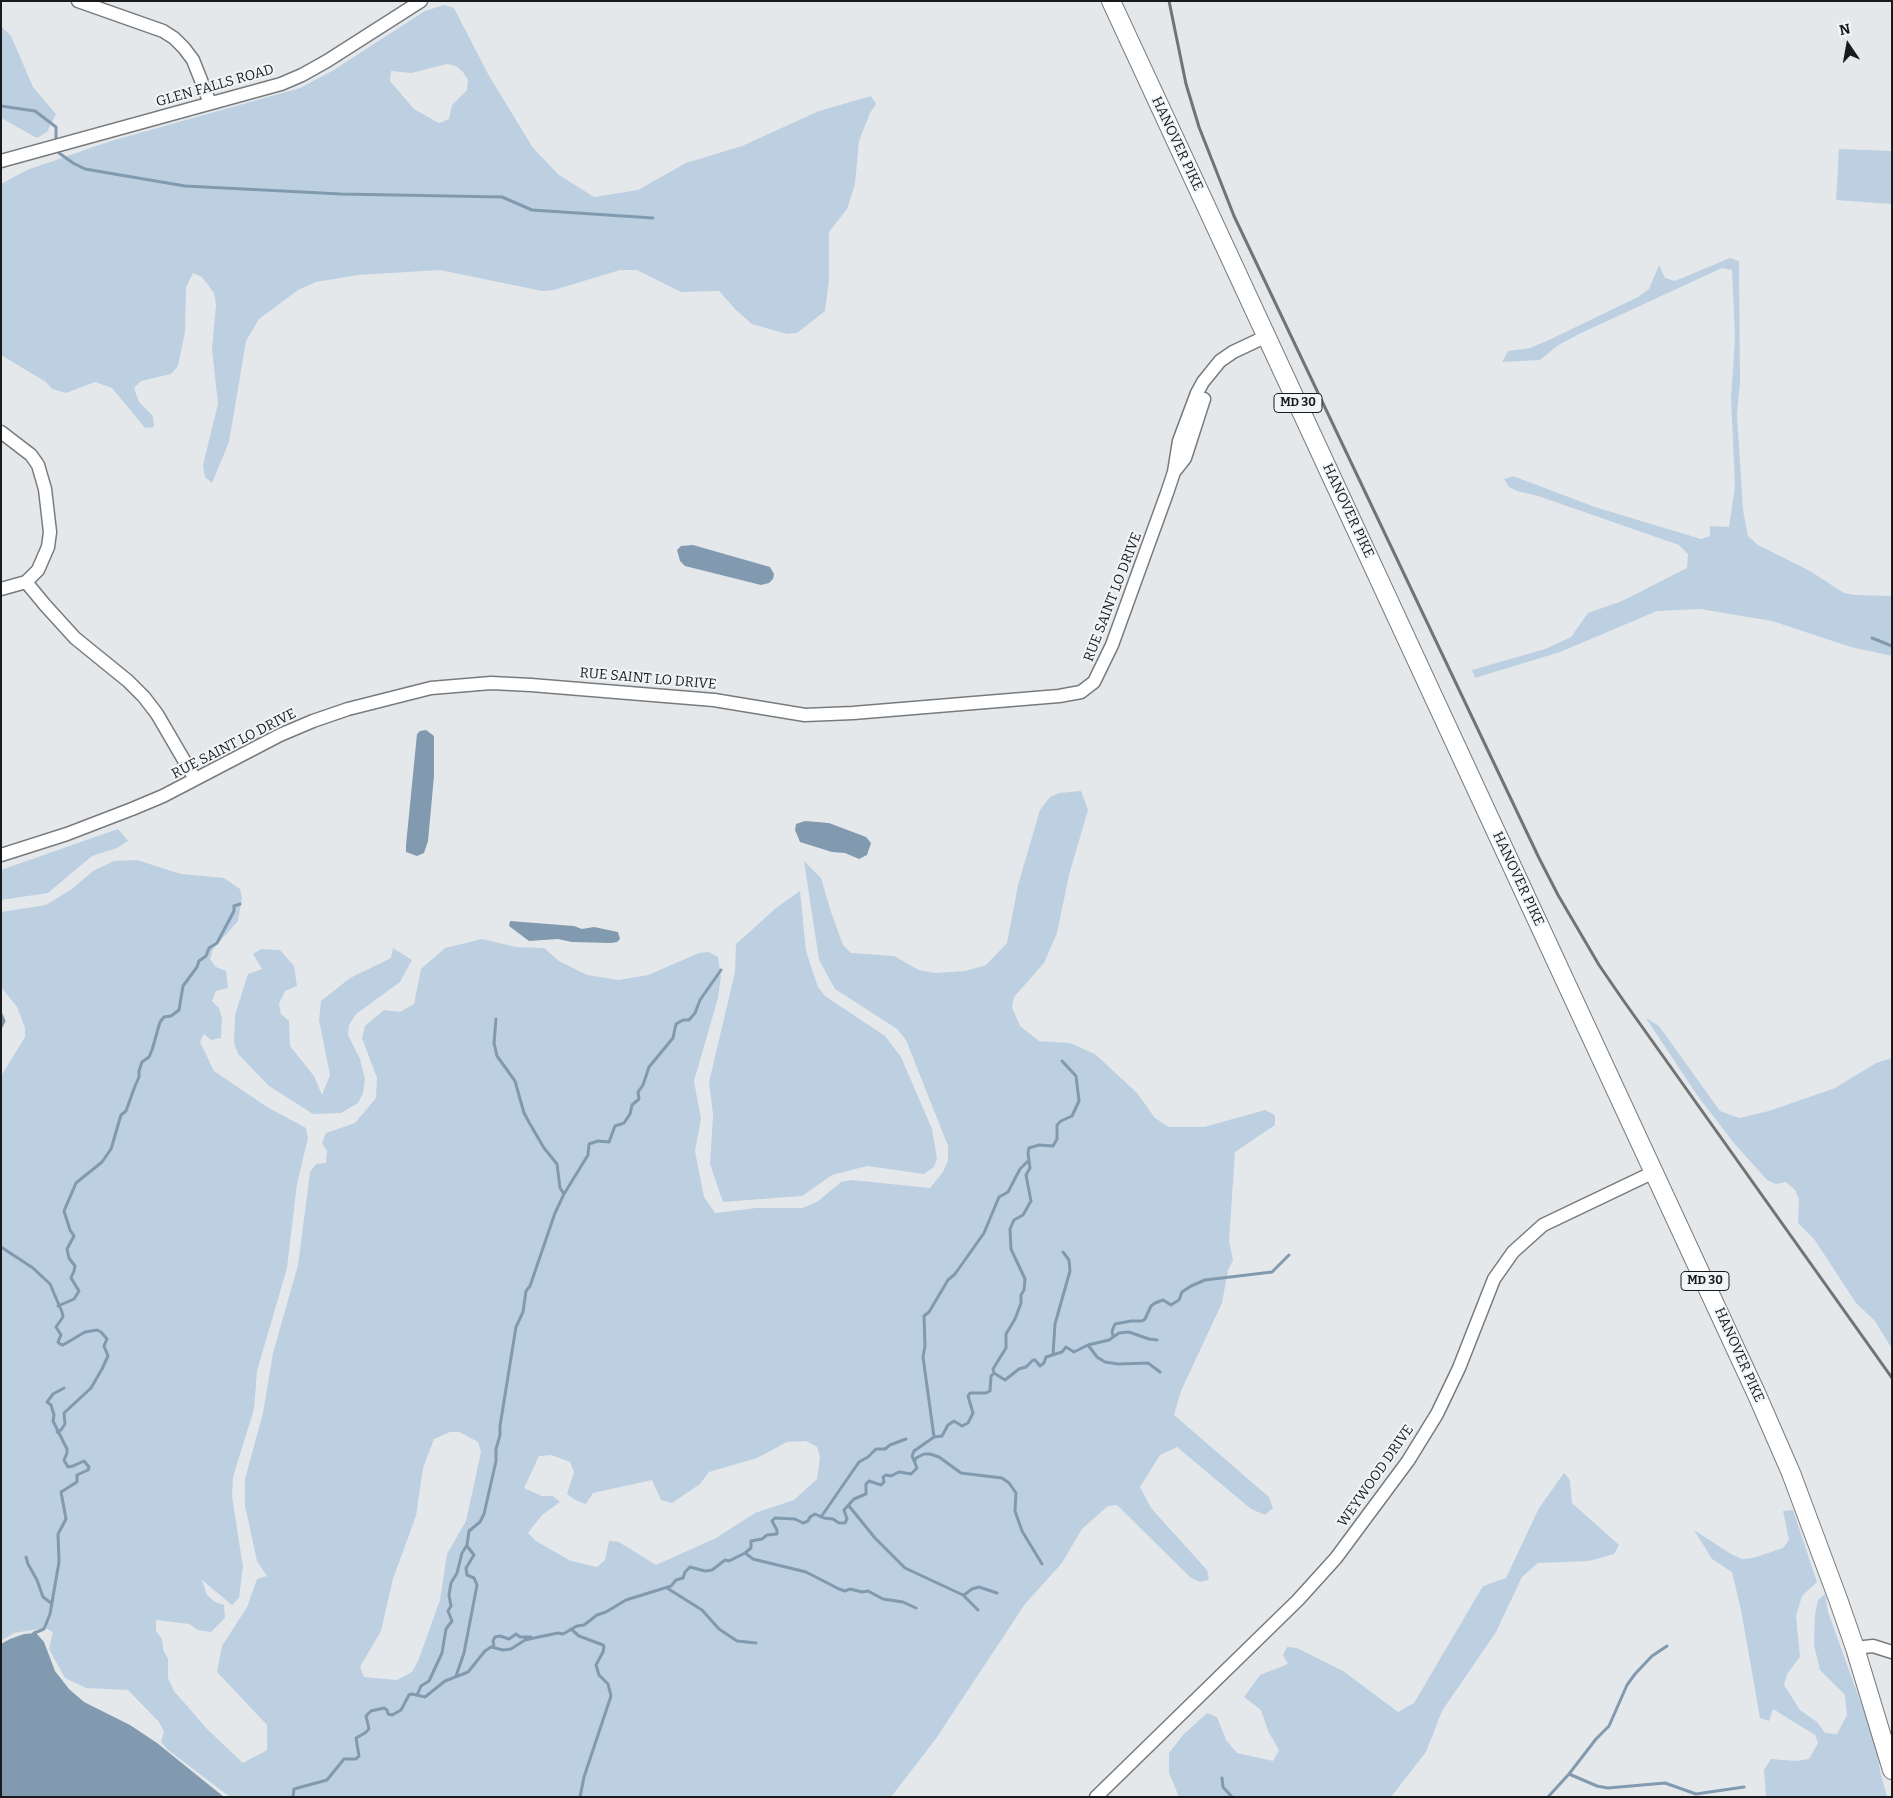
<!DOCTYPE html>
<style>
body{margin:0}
#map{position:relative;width:1893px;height:1798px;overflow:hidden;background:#e5e8eb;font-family:Bitter,serif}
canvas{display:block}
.frame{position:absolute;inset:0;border:2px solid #191a1b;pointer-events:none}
.north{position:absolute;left:1823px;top:20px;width:50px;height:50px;-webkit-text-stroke:4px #f2f5f8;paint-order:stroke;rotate:348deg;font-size:14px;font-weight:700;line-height:20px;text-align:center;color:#191a1b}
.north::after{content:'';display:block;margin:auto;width:18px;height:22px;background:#191a1b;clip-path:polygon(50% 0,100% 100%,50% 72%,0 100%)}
</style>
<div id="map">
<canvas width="1893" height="1798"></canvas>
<div class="frame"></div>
<div class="north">N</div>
</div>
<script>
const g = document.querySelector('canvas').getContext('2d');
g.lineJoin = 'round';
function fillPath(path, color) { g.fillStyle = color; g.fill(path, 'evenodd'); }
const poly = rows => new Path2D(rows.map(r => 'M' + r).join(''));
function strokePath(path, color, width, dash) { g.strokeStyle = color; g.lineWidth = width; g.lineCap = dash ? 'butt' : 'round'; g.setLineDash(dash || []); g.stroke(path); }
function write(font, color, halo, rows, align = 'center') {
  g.font = font + ' Bitter,serif'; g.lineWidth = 4; g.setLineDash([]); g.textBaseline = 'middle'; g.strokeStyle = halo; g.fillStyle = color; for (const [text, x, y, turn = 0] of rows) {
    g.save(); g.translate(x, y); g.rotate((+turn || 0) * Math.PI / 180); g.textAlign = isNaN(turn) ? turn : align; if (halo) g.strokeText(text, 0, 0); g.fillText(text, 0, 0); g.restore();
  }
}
fillPath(poly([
 [444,5,454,8,488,74,533,148,559,175,594,197,638,190,686,163,742,146,819,111,871,96,876,104,870,113,859,141,855,184,847,209,829,232,829,279,825,311,797,333,787,334,752,324,736,310,719,291,681,292,637,270,620,270,554,290,542,291,440,270,358,275,316,282,298,290,259,319,246,341,229,442,212,483,205,477,203,465,218,404,212,349,216,305,214,293,202,277,193,273,186,287,185,332,178,366,171,374,141,381,134,388,139,402,153,416,154,427,145,428,112,388,95,382,66,393,52,389,46,382,1,355,1,184,27,170,111,141,300,88,332,71,425,11],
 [447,64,456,66,463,72,468,80,467,90,452,105,449,119,439,123,414,109,390,81,391,71,411,73],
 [1,26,11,36,33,87,56,114,47,132,37,138,1,118],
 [1839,149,1892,151,1892,204,1836,200],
 [1730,258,1739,261,1740,383,1737,414,1743,510,1748,536,1758,545,1810,571,1844,593,1855,595,1892,596,1892,656,1851,647,1772,621,1700,609,1657,611,1560,652,1475,678,1472,670,1545,649,1571,637,1588,613,1622,601,1687,568,1688,554,1679,545,1538,496,1517,491,1509,487,1504,479,1513,476,1595,507,1701,539,1710,536,1710,526,1729,527,1735,487,1731,398,1735,338,1732,270,1722,268,1579,334,1557,346,1540,360,1502,362,1508,351,1530,348,1549,340,1638,297,1649,289,1659,265,1665,278,1675,281],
 [1081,791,1088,810,1069,875,1057,933,1044,963,1014,997,1012,1007,1020,1026,1039,1041,1070,1043,1095,1054,1137,1093,1155,1118,1169,1127,1204,1127,1265,1110,1275,1115,1275,1125,1235,1152,1229,1241,1233,1260,1228,1270,1222,1303,1181,1391,1174,1415,1269,1497,1273,1508,1265,1515,1251,1509,1177,1447,1160,1455,1140,1487,1151,1508,1207,1570,1209,1580,1200,1582,1191,1578,1117,1505,1108,1506,1082,1529,1062,1563,1025,1604,935,1740,891,1797,230,1797,168,1750,161,1742,164,1732,159,1722,128,1690,86,1688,65,1678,49,1649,53,1632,45,1628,14,1633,1,1641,1,1076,25,1037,25,1028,17,1007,1,987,1,912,46,905,72,889,93,871,114,861,137,860,181,874,224,878,240,889,242,898,238,921,213,949,210,959,216,967,226,971,228,988,216,991,212,1001,219,1008,222,1018,221,1038,211,1040,204,1034,200,1042,214,1071,267,1107,306,1128,308,1138,297,1184,287,1268,257,1371,254,1409,233,1477,232,1496,243,1567,239,1598,232,1605,202,1580,207,1595,215,1602,224,1605,225,1618,211,1632,198,1630,189,1624,156,1620,156,1631,162,1639,163,1649,168,1659,168,1678,174,1691,208,1730,243,1763,267,1750,267,1725,217,1672,222,1646,247,1607,257,1579,267,1576,257,1561,245,1506,245,1479,263,1413,273,1353,298,1265,310,1172,316,1164,326,1163,327,1151,322,1143,326,1133,355,1123,376,1098,377,1078,362,1038,365,1026,384,1010,400,1012,414,1004,421,969,445,948,482,939,516,947,544,948,559,961,587,975,619,980,648,975,699,953,709,952,718,957,721,976,718,998,694,1081,701,1119,695,1151,704,1197,715,1213,756,1208,802,1208,817,1202,841,1182,852,1180,930,1188,943,1172,948,1160,948,1146,906,1040,897,1029,835,989,819,960,804,861,821,878,831,912,843,945,851,953,894,956,919,970,936,973,965,971,986,965,1007,943,1018,885,1040,810,1050,797,1059,793],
 [450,1432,459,1432,478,1442,481,1452,466,1521,447,1554,440,1600,418,1661,412,1672,397,1680,364,1677,360,1667,381,1631,393,1579,416,1516,423,1468,434,1439],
 [806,1441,817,1447,820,1457,817,1479,794,1500,755,1513,716,1538,656,1565,619,1542,609,1541,605,1560,597,1567,571,1561,536,1541,528,1533,542,1515,560,1502,553,1496,542,1496,524,1488,539,1456,551,1455,570,1462,574,1472,567,1494,575,1500,586,1504,593,1493,652,1480,661,1500,672,1503,700,1484,709,1472,757,1458,787,1442],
 [118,829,128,841,117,848,92,856,48,893,1,900,1,870],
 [800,891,806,951,818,987,825,996,885,1036,901,1057,932,1129,937,1158,934,1167,924,1174,867,1166,832,1175,802,1196,723,1202,710,1164,713,1115,709,1082,735,972,736,944,776,908],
 [393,948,412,960,400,982,356,1014,349,1025,348,1035,360,1059,365,1079,363,1093,358,1103,341,1113,313,1114,269,1086,238,1054,234,1043,235,1015,248,974,262,969,253,954,261,949,280,950,294,966,297,986,285,991,279,1004,281,1014,289,1021,290,1046,314,1076,322,1095,330,1075,319,1020,321,1001,350,978,391,958],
 [1646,1018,1659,1026,1720,1111,1739,1118,1769,1111,1835,1088,1876,1063,1892,1058,1892,1349,1875,1321,1856,1303,1814,1239,1798,1223,1799,1199,1795,1190,1786,1182,1776,1184,1767,1180,1733,1142,1697,1095],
 [1564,1473,1570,1480,1572,1503,1619,1545,1614,1554,1589,1561,1538,1563,1522,1577,1496,1632,1442,1711,1426,1752,1391,1797,1179,1797,1169,1773,1169,1753,1183,1735,1207,1713,1217,1717,1226,1740,1237,1753,1273,1761,1279,1750,1268,1731,1261,1710,1244,1697,1260,1675,1288,1664,1283,1655,1287,1647,1297,1648,1343,1671,1398,1712,1414,1703,1483,1586,1506,1578,1539,1508],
 [1793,1510,1817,1582,1802,1596,1796,1616,1800,1657,1787,1674,1784,1685,1800,1710,1817,1722,1825,1733,1837,1734,1847,1715,1845,1695,1820,1670,1814,1645,1815,1614,1818,1600,1825,1594,1828,1612,1876,1745,1880,1771,1887,1797,1766,1797,1764,1770,1771,1759,1796,1761,1809,1759,1818,1743,1815,1735,1773,1709,1769,1721,1760,1718,1741,1610,1732,1572,1712,1559,1694,1530,1731,1554,1742,1559,1753,1558,1783,1548,1789,1540,1783,1511]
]), '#bdd0e1');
fillPath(poly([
 [693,545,770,567,774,574,773,579,769,583,761,585,685,566,680,561,677,550,681,546],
 [426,730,434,736,434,776,428,841,424,853,417,856,406,852,406,845,417,734,420,731],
 [805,821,829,823,866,837,871,843,867,855,859,859,845,853,832,852,800,842,795,830,796,824],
 [510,921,574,926,582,929,594,927,618,932,620,939,617,942,611,943,572,942,558,939,529,941,509,926],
 [36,1633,44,1642,55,1671,69,1689,84,1702,130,1725,157,1743,224,1797,1,1797,1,1644,10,1639,24,1634]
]), '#819aaf');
strokePath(poly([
 [1,106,35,111,56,127,56,141],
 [58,147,59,153,73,163,85,169,185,186,341,194,502,197,532,210,653,218],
 [1872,638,1892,646],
 [1,1014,4,1021,1,1027],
 [496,1019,494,1043,497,1056,515,1081,524,1113,530,1124,544,1148,557,1164,560,1188,564,1194],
 [1,1247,33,1268,50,1284,62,1312,63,1317,56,1327,61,1335,58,1342,60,1344,63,1345,85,1332,97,1330,101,1332,107,1339,104,1346,108,1356,102,1369,91,1388,64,1413,65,1424,61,1430,57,1432],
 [58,1306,74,1299,79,1291,71,1278,74,1271,75,1266,69,1258,67,1249,74,1236,70,1230,64,1211,76,1183,102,1162,111,1149,121,1115,126,1111,135,1086,139,1077,139,1071,142,1062,149,1057,152,1050,160,1022,164,1017,171,1016,179,1010,183,986,197,967,199,961,206,956,209,948,217,943,234,911,234,906,240,904],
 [1113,1336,1112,1331,1115,1324,1131,1321,1142,1321,1145,1319,1151,1306,1155,1303,1163,1300,1171,1305,1179,1300,1182,1292,1191,1286,1205,1280,1272,1272,1289,1255],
 [1088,1345,1097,1357,1105,1362,1118,1364,1148,1363,1160,1372],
 [1053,1354,1055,1324,1070,1271,1069,1260,1063,1252],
 [994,1373,1005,1380,1019,1369,1026,1367,1033,1360,1035,1360,1040,1366,1044,1363,1046,1357,1062,1352,1066,1347,1074,1352,1088,1345,1109,1340,1119,1333,1129,1332,1149,1339,1157,1340],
 [934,1437,923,1357,925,1346,924,1316,929,1312,948,1280,955,1274,984,1233,999,1197,1008,1192,1020,1169,1028,1161],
 [915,1461,916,1458,924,1454,930,1454,939,1457,961,1473,1002,1478,1009,1483,1016,1493,1015,1511,1022,1531,1042,1564],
 [849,1506,875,1538,905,1568,963,1595,978,1610],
 [821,1517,859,1462,868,1457,876,1449,885,1449,890,1445,906,1439],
 [745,1553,753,1559,806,1572,839,1589,845,1591,850,1589,862,1592,868,1591,883,1599,903,1602,916,1608],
 [26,1557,28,1564,37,1580,43,1597,51,1603],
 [667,1588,702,1610,719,1629,737,1641,756,1643],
 [964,1595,972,1589,979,1587,997,1593],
 [571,1629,579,1636,603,1645,604,1647,603,1652,596,1665,599,1675,608,1684,611,1696,584,1777,580,1797],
 [32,1637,34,1633,44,1629,50,1614,59,1562,58,1534,66,1519,61,1492,77,1482,77,1475,88,1470,89,1467,84,1461,73,1466,68,1467,64,1460,67,1453,67,1449,53,1421,54,1415,51,1405,47,1402,53,1394,64,1388],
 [494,1647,493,1641,495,1637,500,1636,509,1639,516,1634,520,1637,531,1637],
 [456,1676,464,1653,477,1585,474,1578,467,1575,466,1568,474,1555,467,1546],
 [417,1695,421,1686,429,1681,442,1653,446,1629,452,1621,448,1611,451,1606,449,1595,451,1583,457,1573,462,1553,467,1545,469,1531,480,1522,484,1514,496,1461,496,1449,500,1435,500,1426,516,1327,523,1312,526,1291,530,1286,555,1213,564,1194,588,1155,589,1144,598,1141,609,1142,615,1126,624,1123,630,1114,632,1105,639,1099,638,1092,643,1085,649,1067,673,1038,676,1024,683,1020,689,1020,695,1013,700,1000,721,970],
 [1569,1774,1597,1786,1608,1788,1665,1783,1696,1794,1744,1787],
 [1222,1778,1223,1787,1232,1797],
 [293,1797,294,1789,327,1780,344,1759,356,1759,359,1756,356,1738,365,1733,369,1729,366,1716,371,1711,384,1708,387,1710,388,1714,392,1715,401,1710,409,1695,412,1694,425,1697,445,1681,468,1672,485,1651,491,1647,503,1650,511,1649,525,1640,534,1638,558,1633,563,1634,577,1626,584,1625,597,1615,606,1612,626,1600,671,1586,676,1580,683,1578,685,1572,690,1567,705,1571,712,1570,725,1560,729,1561,745,1553,751,1548,751,1541,762,1539,767,1535,777,1534,777,1530,772,1521,775,1518,795,1519,803,1523,808,1521,810,1517,815,1514,824,1518,833,1519,839,1523,845,1523,847,1519,844,1510,854,1499,866,1494,866,1484,869,1481,881,1485,884,1482,883,1477,886,1475,891,1476,899,1472,911,1474,917,1468,912,1456,914,1451,934,1437,942,1436,948,1425,954,1421,962,1426,968,1423,973,1413,968,1396,970,1393,986,1393,990,1391,991,1376,994,1373,993,1369,1006,1348,1006,1334,1015,1319,1021,1303,1021,1295,1024,1290,1025,1279,1011,1249,1010,1229,1014,1220,1023,1215,1031,1201,1026,1175,1030,1168,1028,1153,1029,1148,1039,1145,1053,1146,1057,1139,1057,1125,1061,1121,1072,1116,1079,1101,1076,1076,1062,1061],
 [1548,1797,1569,1774,1596,1739,1609,1726,1627,1685,1635,1674,1652,1656,1667,1646]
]), '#819aaf', 3);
const minor = poly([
 [78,1,163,31,174,38,184,48,193,60,210,103],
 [1,161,281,84,302,75,327,61,421,1],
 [1,432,31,455,38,465,45,489,50,532,48,547,38,570,26,582,1,589],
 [1174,472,1185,458,1204,399],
 [26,582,45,605,75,638,128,681,144,697,157,714,195,779],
 [1,855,67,834,132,809,163,796,280,735,313,721,348,709,431,688,491,683,531,685,714,700,805,715,853,713,1059,696,1081,692,1094,682,1112,645,1167,493,1174,472,1179,441,1197,393,1203,382,1220,361,1233,352,1267,336],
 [1855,1648,1873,1646,1892,1652],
 [1096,1797,1298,1600,1336,1558,1408,1461,1437,1414,1459,1368,1494,1279,1513,1252,1543,1225,1654,1172]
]);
const highway = poly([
 [1111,1,1757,1395,1791,1473,1838,1599,1855,1648,1892,1770]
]);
strokePath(minor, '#787b7d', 15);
strokePath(highway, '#787b7d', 20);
strokePath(minor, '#fff', 12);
strokePath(highway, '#fff', 18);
strokePath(poly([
 [1169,1,1186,84,1199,127,1234,216,1539,858,1558,895,1599,965,1623,1000,1892,1378]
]), '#717375', 3);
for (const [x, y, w] of [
 [1298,403,48],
 [1705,1281,48]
]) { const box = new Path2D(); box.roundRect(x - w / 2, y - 9.5, w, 19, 4); g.fillStyle = '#f2f5f8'; g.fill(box); strokePath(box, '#191a1b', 1); }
write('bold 12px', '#191a1b', null, [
 ["MD 30",1298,403],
 ["MD 30",1705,1281]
]);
write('14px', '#191a1b', '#f2f5f8', [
 ["GLEN FALLS ROAD",215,86,-16],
 ["HANOVER PIKE",1177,144,65],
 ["HANOVER PIKE",1348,511,65],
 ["RUE SAINT LO DRIVE",1113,597,-69],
 ["RUE SAINT LO DRIVE",648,679,5],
 ["RUE SAINT LO DRIVE",234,744,-27],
 ["HANOVER PIKE",1518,879,65],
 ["HANOVER PIKE",1739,1355,66],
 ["WEYWOOD DRIVE",1376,1476,-55]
]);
</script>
